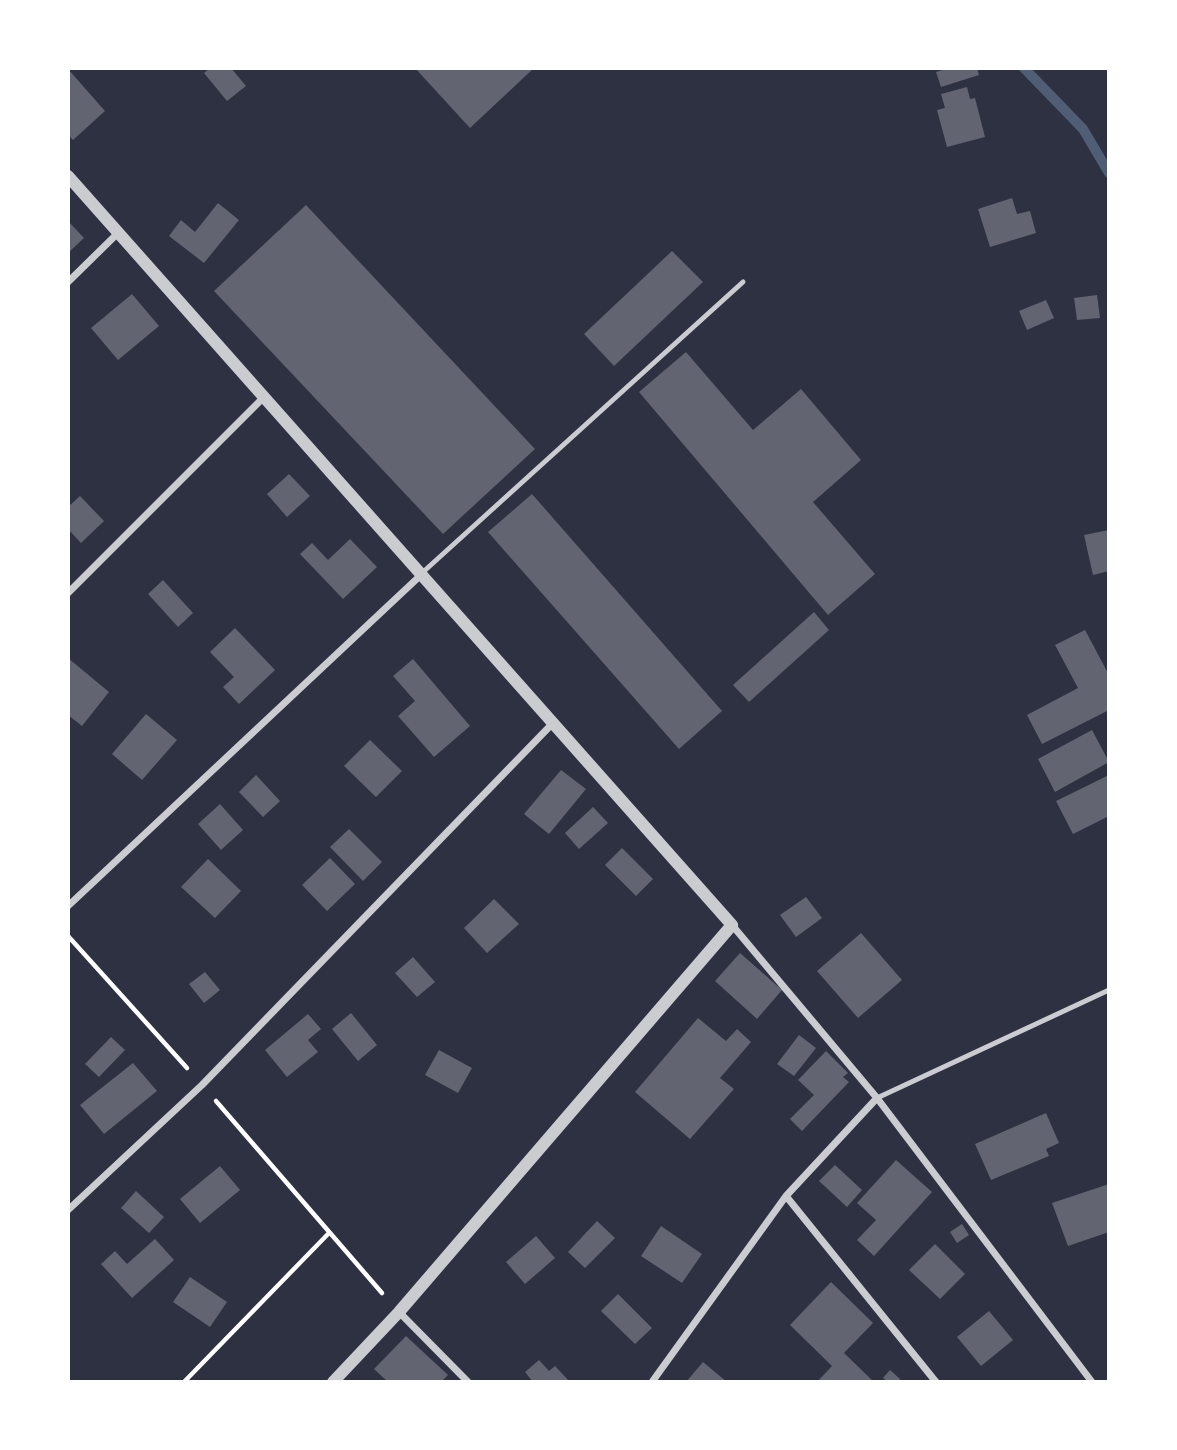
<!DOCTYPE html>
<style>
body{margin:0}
#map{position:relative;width:1177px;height:1450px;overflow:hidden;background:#2d3142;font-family:"Public Sans",sans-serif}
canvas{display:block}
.frame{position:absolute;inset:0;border:70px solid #fff;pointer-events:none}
</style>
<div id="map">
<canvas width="1177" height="1450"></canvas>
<div class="frame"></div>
</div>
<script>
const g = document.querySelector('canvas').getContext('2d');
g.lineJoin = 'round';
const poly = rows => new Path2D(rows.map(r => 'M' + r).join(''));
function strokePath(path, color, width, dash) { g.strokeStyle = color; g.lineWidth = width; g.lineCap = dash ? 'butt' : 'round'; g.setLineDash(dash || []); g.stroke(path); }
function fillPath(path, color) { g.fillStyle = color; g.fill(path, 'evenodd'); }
strokePath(poly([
 [1024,68,1083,129,1109,173]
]), '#4f5d75', 10);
fillPath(poly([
 [210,68,231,68,246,86,227,101,204,73],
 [415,68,534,68,470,128],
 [949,68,977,68,979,75,941,87,936,72],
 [68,69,105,111,73,140,68,135],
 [967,87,970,99,975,98,985,137,947,147,937,110,945,108,941,94],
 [1012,198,1017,214,1030,211,1036,233,990,247,978,209],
 [218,203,239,220,204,263,169,236,181,220,195,232],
 [306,205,535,449,443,534,214,291],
 [68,221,84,238,68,253],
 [672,251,703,282,614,366,584,334],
 [132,294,159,326,118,360,91,328],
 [1097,295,1100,318,1077,320,1074,298],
 [1046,300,1054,318,1027,330,1019,311],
 [686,352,753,430,801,389,861,460,813,502,875,574,828,615,639,392],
 [289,474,310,496,287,517,267,494],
 [532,494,722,711,679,749,488,532],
 [80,496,104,521,81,543,68,529,68,507],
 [1109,530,1109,571,1093,575,1084,535],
 [350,539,377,567,343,599,300,554,312,543,328,560],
 [163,580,193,613,178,627,148,594],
 [814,612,829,630,749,702,733,685],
 [235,628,275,670,239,704,223,687,234,677,210,652],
 [1085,630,1109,675,1109,710,1042,744,1027,715,1078,688,1055,645],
 [68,658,109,692,82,726,68,715],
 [413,659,470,726,434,757,398,716,415,701,393,676],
 [146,714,177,740,142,780,112,754],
 [1092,730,1109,762,1055,792,1038,759],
 [370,740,402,771,376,797,344,766],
 [561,770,586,789,549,834,524,814],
 [256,775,280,801,263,817,239,792],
 [1109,775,1109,816,1073,834,1056,801],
 [220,804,243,830,221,850,198,824],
 [593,807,608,823,579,849,565,833],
 [349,829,382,862,363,881,330,847],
 [622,848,653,879,636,896,605,865],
 [330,858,355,884,327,911,302,885],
 [208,859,241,891,215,918,181,887],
 [806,897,822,918,796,937,780,915],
 [494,899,519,924,487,953,464,928],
 [861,933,902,980,858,1018,817,971],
 [740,953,782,990,757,1019,715,981],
 [413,957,435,982,417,997,395,973],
 [205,972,220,990,204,1003,189,984],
 [351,1013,377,1045,358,1061,332,1029],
 [308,1014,321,1029,308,1040,318,1052,287,1077,265,1050],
 [698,1018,726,1041,737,1029,751,1042,720,1078,734,1089,690,1139,635,1092],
 [799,1035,816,1048,794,1076,777,1064],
 [111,1037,125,1050,99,1077,85,1064],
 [439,1050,472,1068,458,1093,425,1075],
 [826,1051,848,1073,843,1077,849,1082,802,1131,790,1119,814,1095,798,1080],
 [133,1063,157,1091,104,1134,80,1105],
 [1046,1113,1059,1143,1046,1149,1049,1156,991,1180,975,1144],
 [896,1160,932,1192,874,1256,857,1240,876,1220,857,1203],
 [835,1165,862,1190,847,1207,819,1181],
 [220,1166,240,1190,200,1223,180,1199],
 [1109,1184,1109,1232,1068,1246,1052,1203],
 [136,1191,164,1217,149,1233,121,1208],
 [597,1221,615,1238,585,1268,568,1252],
 [962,1224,969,1235,957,1243,950,1232],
 [661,1226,702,1254,682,1283,641,1256],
 [536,1236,555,1258,525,1284,506,1262],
 [155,1239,174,1260,132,1298,101,1264,115,1251,127,1264],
 [935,1244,965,1274,940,1299,909,1270],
 [190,1277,227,1302,210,1327,173,1302],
 [831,1282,873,1323,844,1353,874,1382,817,1382,832,1366,790,1325],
 [618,1294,652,1328,635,1344,601,1311],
 [989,1311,1013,1340,981,1366,957,1337],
 [406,1336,448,1375,441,1382,388,1382,374,1369],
 [539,1360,549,1371,555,1366,570,1382,533,1382,525,1372],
 [703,1362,727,1382,686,1382],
 [890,1370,900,1379,898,1382,888,1382,883,1378]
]), '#626471');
strokePath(poly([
 [68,936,187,1068],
 [216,1101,382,1293],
 [184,1382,328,1234]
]), '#fff', 4.5);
strokePath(poly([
 [422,573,743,282],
 [877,1098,1109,990]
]), '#caccd0', 5);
strokePath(poly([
 [68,282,118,233],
 [68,593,264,397],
 [68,906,422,574],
 [732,925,877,1098,1092,1382],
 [786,1196,936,1382],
 [68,1210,202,1085,553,723],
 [399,1312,468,1382],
 [652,1382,786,1196,877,1098]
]), '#caccd0', 7);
strokePath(poly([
 [68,176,732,925,399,1312,333,1382]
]), '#caccd0', 12);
</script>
